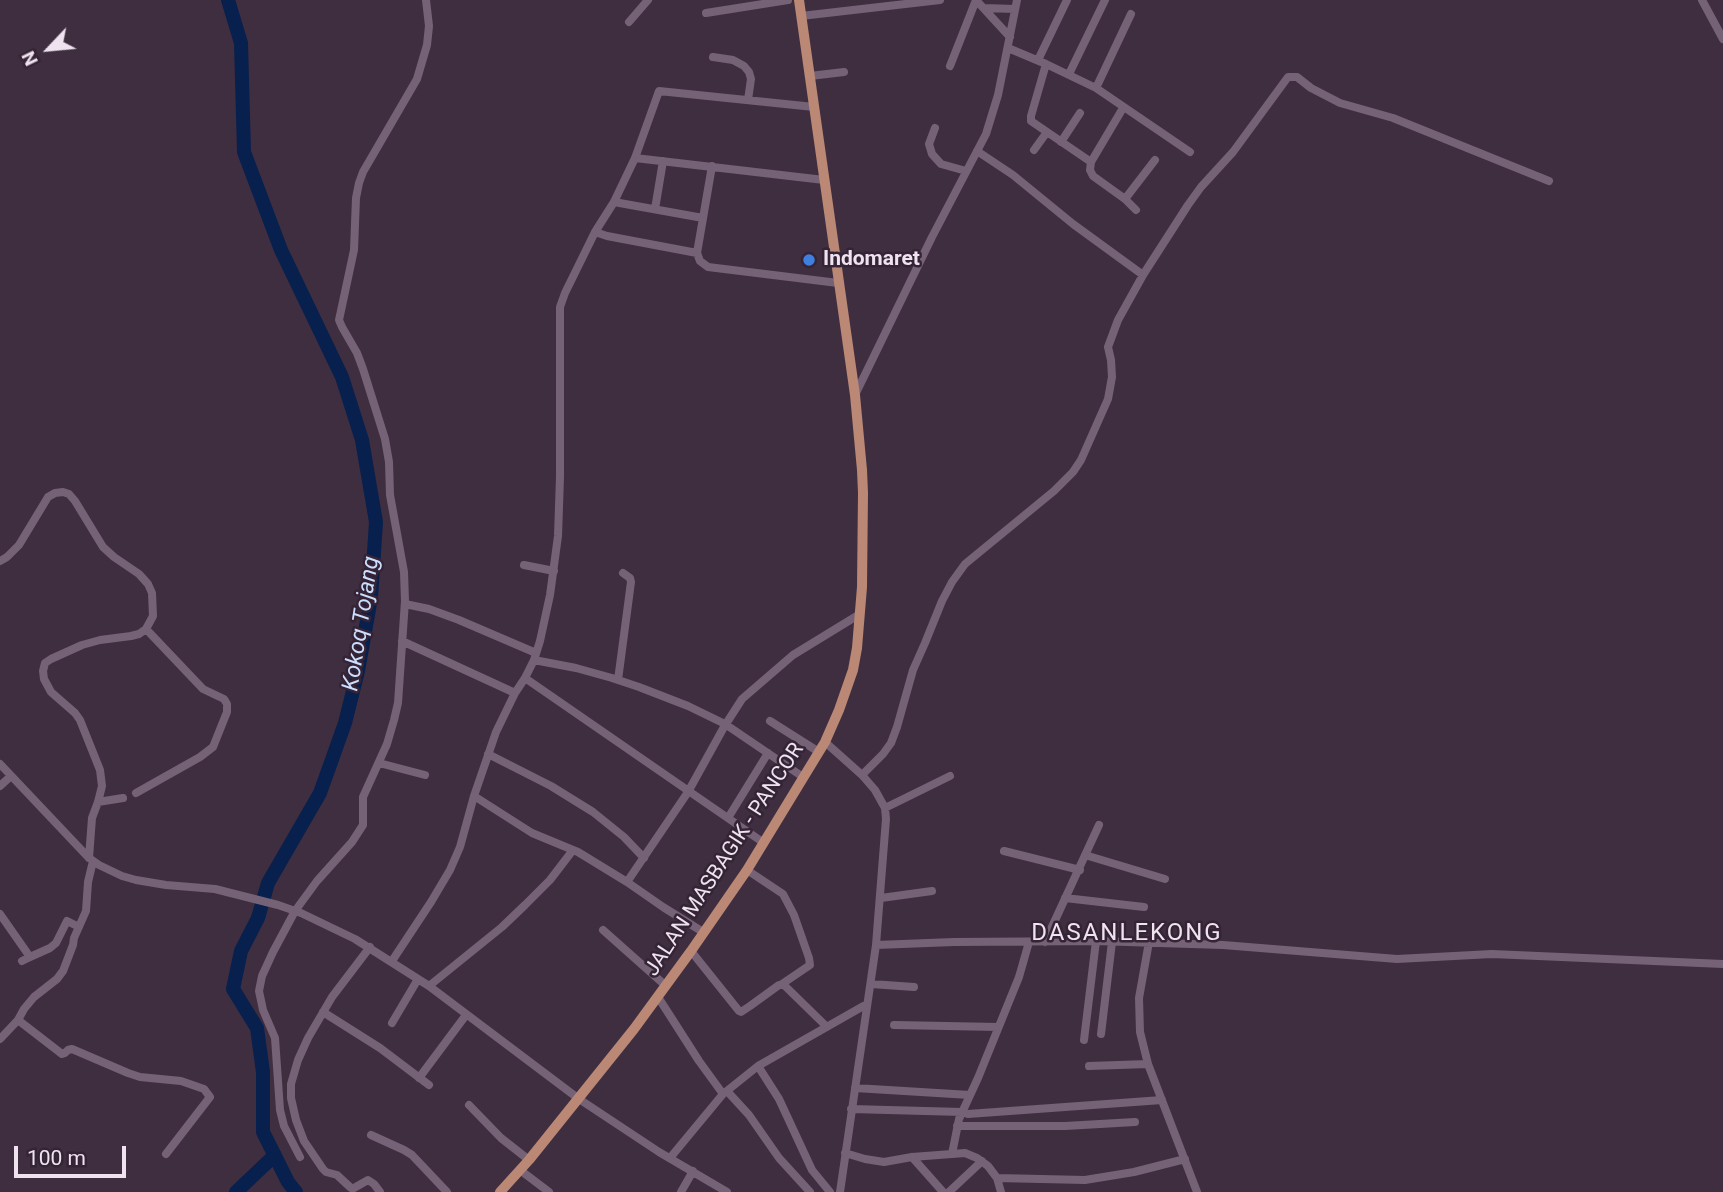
<!DOCTYPE html>
<style>
body{margin:0}
#map{position:relative;width:1723px;height:1192px;overflow:hidden;background:#3f2e40;font-family:Roboto,sans-serif}
canvas{display:block}
.north{position:absolute;left:14px;top:14px;width:70px;height:70px;-webkit-text-stroke:5px #352435;paint-order:stroke;rotate:244deg;font-size:19px;font-weight:700;line-height:28px;text-align:center;color:#efe3ef}
.north::after{content:'';display:block;margin:auto;width:24px;height:32px;background:#efe3ef;clip-path:polygon(50% 0,100% 100%,50% 72%,0 100%)}
.scale{position:absolute;left:14px;top:1146px;width:112px;height:32px;box-sizing:border-box;border:4px solid #efe3ef;border-top:0;padding-left:9px;font-size:21px;line-height:24px;white-space:nowrap;color:#efe3ef;-webkit-text-stroke:5px #352435;paint-order:stroke}
</style>
<div id="map">
<canvas width="1723" height="1192"></canvas>
<div class="north">N</div>
<div class="scale">100 m</div>
</div>
<script>
const g = document.querySelector('canvas').getContext('2d');
g.lineJoin = 'round';
const poly = rows => new Path2D(rows.map(r => 'M' + r).join(''));
function strokePath(path, color, width, dash) { g.strokeStyle = color; g.lineWidth = width; g.lineCap = dash ? 'butt' : 'round'; g.setLineDash(dash || []); g.stroke(path); }
function write(font, color, halo, rows, align = 'center') {
  g.font = font + ' Roboto,sans-serif'; g.lineWidth = 5; g.setLineDash([]); g.textBaseline = 'middle'; g.strokeStyle = halo; g.fillStyle = color; for (const [text, x, y, turn = 0] of rows) {
    g.save(); g.translate(x, y); g.rotate((+turn || 0) * Math.PI / 180); g.textAlign = isNaN(turn) ? turn : align; if (halo) g.strokeText(text, 0, 0); g.fillText(text, 0, 0); g.restore();
  }
}
strokePath(poly([
 [228,0,241,43,244,152,281,250,342,377,362,440,376,522,371,598,358,671,345,723,320,793,268,883,258,918,241,951,233,989,257,1028,263,1072,263,1132,288,1182,296,1192],
 [236,1192,275,1155]
]), '#08204d', 14);
strokePath(poly([
 [976,0,1010,37],
 [1702,0,1723,39],
 [984,8,1015,9],
 [706,13,788,0],
 [801,16,940,0],
 [629,22,648,0],
 [1008,48,1046,64,1096,88,1190,152],
 [713,57,733,60,744,66,749,72,751,79,748,100],
 [1038,60,1067,0],
 [1046,64,1031,116,1031,121,1091,162,1123,108],
 [950,66,976,0],
 [1069,74,1105,0],
 [810,76,844,72],
 [1096,88,1131,14],
 [814,107,659,91,635,158,614,202,595,232,607,236,697,253,700,261,708,267,838,283],
 [935,128,929,144,932,154,941,164,966,171],
 [1061,142,1080,113],
 [1034,150,1047,132],
 [977,151,1013,175,1073,224,1143,275],
 [635,158,824,180],
 [1091,162,1090,170,1093,176,1125,199,1136,210],
 [1125,199,1155,160],
 [614,202,703,218],
 [655,209,663,161],
 [697,253,712,166],
 [855,395,932,237,986,134,998,95,1017,0],
 [0,561,7,557,19,545,48,497,55,493,63,492,69,494,75,501,103,547,114,557,139,574,148,584,152,593,153,616,146,629,139,634,131,636,100,640,82,645,51,659,45,663,43,671,44,679,51,692,75,713,80,720,100,770,102,786,98,802,92,818,89,858],
 [524,565,554,571],
 [405,604,429,609,459,620,536,653],
 [402,641,515,693],
 [534,660,576,668,612,678,639,687,688,706,725,724,803,777],
 [525,678,764,843],
 [618,680,631,582,630,578,623,573],
 [770,721,819,752],
 [825,742,862,775,875,790,885,808,886,819,876,945,840,1192],
 [488,754,551,786,593,812,624,837,644,858],
 [379,763,425,775],
 [0,764,89,858,99,865,122,876,136,880,166,885,215,889,278,905,301,913,355,939,429,986,579,1099,659,1152,727,1192],
 [862,775,883,754,891,743,897,727,913,670,925,643,942,601,952,582,965,564,1054,491,1073,472,1081,460,1108,399,1112,377,1111,360,1108,347,1118,320,1143,275,1188,205,1201,187,1233,152,1288,77,1297,77,1311,88,1340,103,1393,118,1549,181],
 [0,786,11,776],
 [136,793,200,757,213,747,227,712,227,704,224,699,203,689,146,629],
 [474,796,532,833,578,852,627,882,663,907,703,932],
 [98,802,123,798],
 [885,808,950,776],
 [728,818,768,753],
 [1004,851,1080,870],
 [1085,855,1165,879],
 [747,870,783,894,794,915,809,958,810,965,782,984],
 [627,882,688,792,724,727,742,699,793,655,860,614],
 [881,898,932,891],
 [1065,898,1144,907],
 [0,914,30,957,22,961],
 [603,930,666,986],
 [1045,942,1099,825],
 [1149,942,1139,998,1140,1032,1148,1064,1197,1192],
 [876,945,954,942,1096,941,1223,945,1397,959,1492,954,1723,964],
 [370,947,332,997,308,1038,298,1060,291,1084,291,1098,296,1120,304,1141,323,1169,326,1172,337,1175,351,1188,354,1188,368,1180,374,1184,380,1192],
 [691,951,739,1011,741,1012,750,1006,779,985,784,985,827,1027],
 [30,957,50,948,56,943,67,921,79,927],
 [392,961,431,902,450,870,460,847,474,796,496,732,515,693,525,678,534,660,540,641,550,595,558,536,560,477,560,307,565,293,595,232],
 [871,984,914,987],
 [429,986,502,927,525,905,550,880,573,850],
 [658,997,699,1061,723,1094],
 [323,1012,380,1048,429,1085],
 [18,1020,24,1009,34,997,57,979,63,971,73,945,74,938,86,911,88,882,93,861],
 [392,1023,418,979],
 [894,1025,998,1027],
 [1101,1034,1112,942],
 [0,1039,18,1020,62,1054,65,1053,68,1050,72,1049,128,1073,140,1077,181,1081,204,1089,210,1097,166,1154],
 [1084,1040,1096,941],
 [758,1066,779,1099,812,1170,830,1192],
 [1089,1066,1148,1064],
 [419,1078,466,1015],
 [855,1088,970,1095],
 [727,1091,749,1115,779,1158,810,1192],
 [469,1105,501,1138,529,1160],
 [851,1109,962,1112],
 [968,1114,1162,1100],
 [957,1126,1065,1126,1135,1122],
 [371,1135,404,1150,412,1155,447,1192],
 [845,1153,865,1159,884,1162,912,1157,965,1153,977,1158,988,1166,997,1178,1001,1192],
 [952,1154,959,1119,978,1078,1019,977,1029,942],
 [300,1157,284,1126,280,1110,275,1038,263,1010,259,991,262,976,273,952,295,911,317,881,352,842,363,825,363,797,387,744,394,720,398,703,405,601,404,572,390,495,389,462,385,439,363,369,357,353,342,327,339,320,354,250,356,198,359,183,363,172,417,79,427,45,429,26,426,0],
 [912,1157,943,1192],
 [670,1158,723,1094,758,1066,867,1004],
 [520,1170,549,1192],
 [997,1178,1085,1180,1134,1172,1185,1159],
 [681,1192,693,1171],
 [949,1192,982,1161]
]), '#766276', 8);
strokePath(poly([
 [500,1192,529,1160,634,1029,691,951,747,870,825,742,839,710,853,670,857,648,862,587,863,493,862,470,855,395,799,0]
]), '#ba8874', 10);
for (const [x, y, r, color] of [
 [809,260,7,"#3f7fe0"]
]) { const dot = new Path2D(); dot.arc(x, y, r, 0, 2 * Math.PI); g.fillStyle = color; g.fill(dot); strokePath(dot, '#352435', 2.5); }
write('bold 21px', '#efe3ef', '#352435', [
 ["Indomaret",823,260]
], 'left');
write('21px', '#efe3ef', '#352435', [
 ["JALAN MASBAGIK - PANCOR",725,860,-57]
]);
write('italic 23px', '#ccdefe', '#352435', [
 ["Kokoq Tojang",362,624,-81]
]);
g.letterSpacing = '2px';
write('24px', '#efe3ef', '#352435', [
 ["DASANLEKONG",1127,934]
]);
g.letterSpacing = '0px';
</script>
